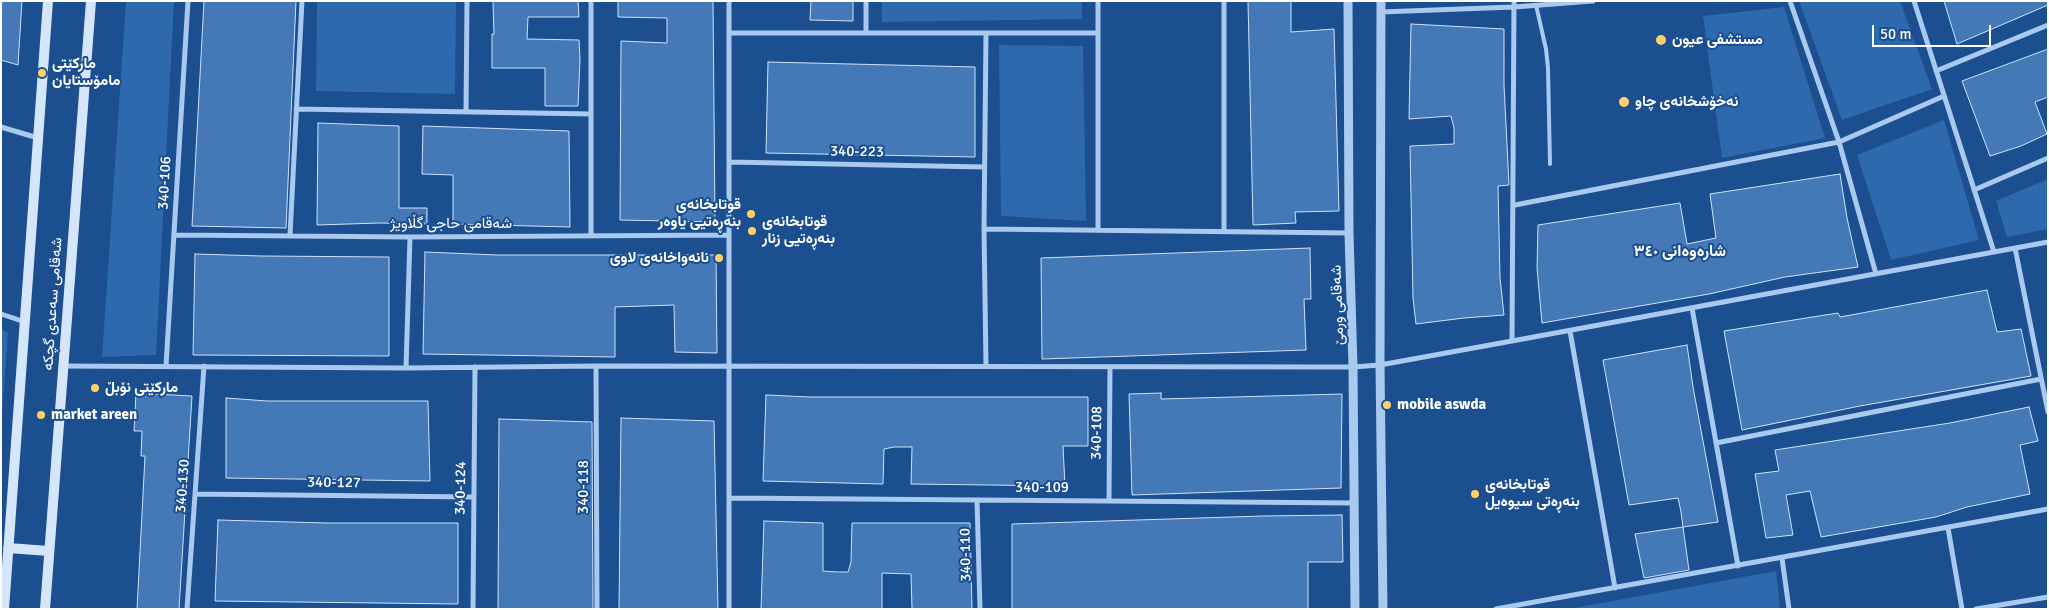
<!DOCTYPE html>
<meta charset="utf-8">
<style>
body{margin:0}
#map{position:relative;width:2049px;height:610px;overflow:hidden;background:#1b4f8f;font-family:Signika,sans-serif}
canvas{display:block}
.frame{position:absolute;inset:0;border:2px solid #fff;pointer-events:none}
.scale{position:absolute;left:1872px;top:25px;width:119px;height:22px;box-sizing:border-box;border:2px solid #fff;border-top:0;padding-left:6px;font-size:15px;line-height:18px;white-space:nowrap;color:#fff;-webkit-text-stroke:4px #1b4f8f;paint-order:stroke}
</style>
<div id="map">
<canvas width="2049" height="610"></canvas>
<div class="frame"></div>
<div class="scale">50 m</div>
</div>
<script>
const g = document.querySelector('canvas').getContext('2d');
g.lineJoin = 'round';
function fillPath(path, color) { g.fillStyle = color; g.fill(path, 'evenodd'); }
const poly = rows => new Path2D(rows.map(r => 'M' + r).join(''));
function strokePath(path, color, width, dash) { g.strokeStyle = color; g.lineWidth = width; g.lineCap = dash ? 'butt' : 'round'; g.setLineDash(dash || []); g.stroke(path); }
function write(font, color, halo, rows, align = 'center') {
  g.font = font + ' Signika,Vazirmatn,sans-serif'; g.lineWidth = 4; g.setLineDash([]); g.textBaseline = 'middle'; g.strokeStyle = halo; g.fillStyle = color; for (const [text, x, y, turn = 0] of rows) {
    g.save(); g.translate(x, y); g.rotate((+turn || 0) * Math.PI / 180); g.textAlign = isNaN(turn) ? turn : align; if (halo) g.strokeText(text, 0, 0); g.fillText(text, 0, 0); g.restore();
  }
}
fillPath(poly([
 [126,1,174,1,156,355,102,357],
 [317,1,456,1,455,94,316,91],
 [882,1,1082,1,1082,19,882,22],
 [1799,1,1900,1,1932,89,1842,120],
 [1784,7,1825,138,1722,158,1703,16],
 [999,45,1083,46,1086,221,1001,216],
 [1944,120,1979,240,1891,260,1857,155],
 [2048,179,2048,229,2007,237,1996,201],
 [1,329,8,333,1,427],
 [1776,571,1780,609,1569,609]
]), '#2e69ad');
const building = poly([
 [1,1,22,1,18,65,1,60,1,1],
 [204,1,296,1,286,228,192,226,204,1],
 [493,1,578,1,579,17,528,17,527,39,579,40,580,59,578,106,545,106,545,68,492,68,492,34,494,34,493,1],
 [618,1,713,1,715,222,620,220,621,41,667,43,667,18,618,17,618,1],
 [811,1,853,1,853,21,810,20,811,1],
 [1248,1,1291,1,1291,32,1334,29,1339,211,1295,212,1296,223,1253,225,1248,1],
 [1944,1,2048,1,2048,5,1957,44,1944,1],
 [1411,24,1504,29,1504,85,1509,185,1498,186,1500,278,1504,315,1464,318,1416,324,1413,298,1410,146,1454,144,1454,128,1451,116,1409,119,1411,24],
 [2048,49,2048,97,2035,102,2047,134,2021,146,1990,156,1962,81,2048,49],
 [768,62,975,67,975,157,766,153,768,62],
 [318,123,399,126,399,208,427,208,427,224,379,223,317,225,318,123],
 [423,126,569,131,570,227,453,224,453,175,422,174,423,126],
 [1840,174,1847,218,1858,267,1785,277,1709,294,1542,323,1537,268,1538,225,1680,203,1687,244,1716,238,1710,194,1840,174],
 [1310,248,1311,299,1304,299,1306,350,1042,359,1041,258,1310,248],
 [425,252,497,255,716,255,717,353,675,352,674,305,615,307,615,357,423,354,425,252],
 [195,254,262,256,389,257,389,356,193,355,195,254],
 [1987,290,1997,332,2021,329,2031,376,1860,406,1742,430,1724,331,1838,313,1840,317,1987,290],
 [1687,345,1693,387,1718,522,1683,527,1689,570,1644,578,1635,534,1683,527,1681,512,1678,498,1629,505,1603,360,1687,345],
 [136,393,192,396,179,609,137,609,145,456,141,456,142,431,134,431,136,393],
 [1161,393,1161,399,1342,394,1341,488,1132,495,1129,394,1161,393],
 [766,395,810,397,1088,397,1088,446,1063,446,1065,486,911,484,912,447,894,447,884,449,883,484,763,481,766,395],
 [226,398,267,401,428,401,430,481,226,478,226,398],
 [2029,407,2038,441,2020,445,2030,494,1967,507,1936,517,1821,537,1810,491,1786,495,1793,535,1766,538,1755,474,1779,471,1775,450,1950,423,2029,407],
 [621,418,714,421,718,609,619,609,621,418],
 [499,419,592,422,593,609,498,609,499,419],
 [1342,515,1343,562,1308,562,1308,609,1012,609,1012,524,1263,516,1342,515],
 [218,520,327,523,458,523,458,604,215,601,218,520],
 [764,521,823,523,823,571,838,572,848,572,851,562,852,523,970,523,972,609,912,609,911,574,882,573,882,609,761,609,764,521]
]);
fillPath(building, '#4478b7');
strokePath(building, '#cfe3fa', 1);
strokePath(poly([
 [1536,5,1546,49,1548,68,1550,164]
]), '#a9c9ee', 4);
strokePath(poly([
 [729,1,729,609],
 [866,1,866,33],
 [1790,1,1839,142,1876,274],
 [1914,1,1994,252],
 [1381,12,1514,7,1593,1],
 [729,33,1098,33],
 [986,33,984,229,986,366],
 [1936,71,2048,25],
 [296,109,591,114],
 [466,112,467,1],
 [1,127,38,138],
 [729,162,984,167],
 [1974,190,2048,158],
 [1515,205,1839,142,1944,96],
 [984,229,1349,233],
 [1098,230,1098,1],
 [1224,232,1224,1],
 [174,235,410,237,729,235],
 [290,235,302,1],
 [591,235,591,1],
 [2015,248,2048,412],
 [1692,308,1738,566],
 [1,314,25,322],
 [1570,331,1615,588],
 [1512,341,1514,1],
 [64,366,406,368,596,366,1353,367,1380,365,1512,341,2048,242],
 [166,366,188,1],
 [596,366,597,609],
 [406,368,410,237],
 [1716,443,2041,379],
 [195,494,473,497],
 [729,498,1354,503],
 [977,500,980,609],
 [1109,501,1110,367],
 [1948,528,1962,609],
 [1782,558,1789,609],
 [187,609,204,366],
 [473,609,475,367],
 [1496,609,2048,509],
 [1976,609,2048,597]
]), '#a9c9ee', 5);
strokePath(poly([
 [1348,1,1349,233,1353,367,1355,609],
 [1381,1,1380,365,1383,609]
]), '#a9c9ee', 9);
strokePath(poly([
 [8,548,49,551],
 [4,609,48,1],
 [45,609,91,1]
]), '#d6e6fa', 10);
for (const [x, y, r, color] of [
 [1661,40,6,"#ffd166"],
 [42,73,5,"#ffd166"],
 [1624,102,6,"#ffd166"],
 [751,214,5,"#ffd166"],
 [752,231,5,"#ffd166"],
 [719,258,5,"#ffd166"],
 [95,388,5,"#ffd166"],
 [1387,405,5,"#ffd166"],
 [41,415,5,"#ffd166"],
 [1475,494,5,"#ffd166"]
]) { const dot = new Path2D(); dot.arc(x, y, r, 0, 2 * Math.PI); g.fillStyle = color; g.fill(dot); strokePath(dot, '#1b4f8f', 2); }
write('bold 15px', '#fff', '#1b4f8f', [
 ["مستشفى عيون",1672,40],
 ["مارکێتی",52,64],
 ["مامۆستایان",52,81],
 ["نەخۆشخانەی چاو",1635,102],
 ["قوتابخانەی",741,205,"right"],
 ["بنەڕەتیی یاوەر",741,222,"right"],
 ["قوتابخانەی",762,222],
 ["بنەڕەتیی زنار",762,239],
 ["نانەواخانەی لاوی",709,258,"right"],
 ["مارکێتی نۆبڵ",105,388],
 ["mobile aswda",1397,405],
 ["market areen",51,415],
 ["قوتابخانەی",1485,485],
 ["بنەڕەتی سیوەیل",1485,502]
], 'left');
write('15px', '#fff', '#1b4f8f', [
 ["340-223",857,152,1],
 ["340-106",165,183,-87],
 ["شەقامی حاجی گڵاویژ",451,224],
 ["شەقامی سەعدی گچکە",53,304,-86],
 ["شەقامی ورمێ",1338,305,-92],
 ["340-108",1097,433,-89],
 ["340-127",334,483,1],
 ["340-130",183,486,-86],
 ["340-118",584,487,-90],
 ["340-124",461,488,-89],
 ["340-109",1042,488],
 ["340-110",966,555,-91]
]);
write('bold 16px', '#fff', '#1b4f8f', [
 ["شارەوەانی ٣٤٠",1680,252]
]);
</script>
